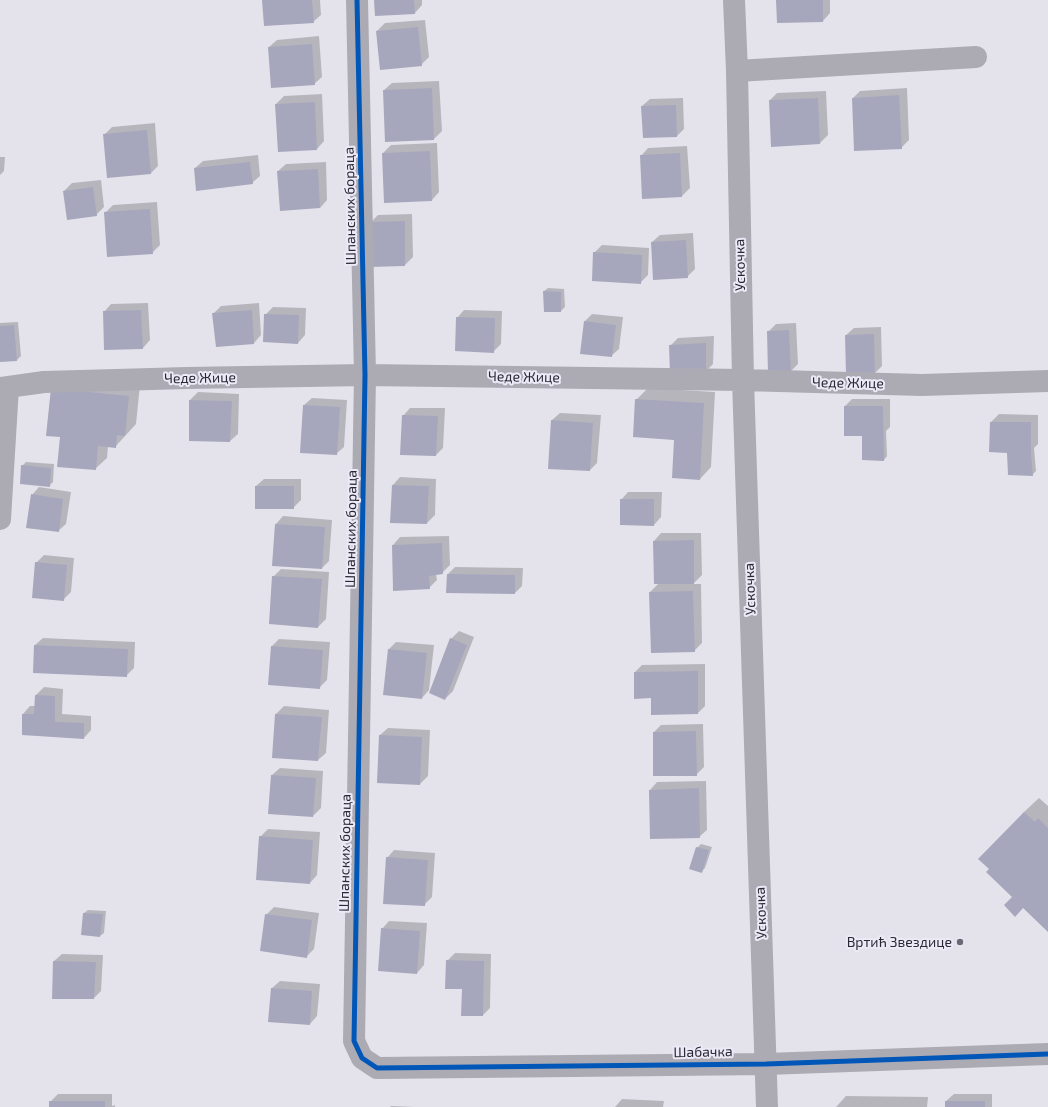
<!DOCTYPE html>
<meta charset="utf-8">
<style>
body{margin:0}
canvas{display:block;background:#e4e2eb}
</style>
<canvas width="1048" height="1107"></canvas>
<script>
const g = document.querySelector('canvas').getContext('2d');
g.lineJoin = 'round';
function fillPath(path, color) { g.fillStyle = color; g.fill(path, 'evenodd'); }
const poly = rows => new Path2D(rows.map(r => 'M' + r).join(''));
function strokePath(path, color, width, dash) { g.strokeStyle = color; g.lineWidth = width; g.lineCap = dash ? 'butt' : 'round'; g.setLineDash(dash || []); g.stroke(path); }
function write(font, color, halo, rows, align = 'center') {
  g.font = font + ' "Exo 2",sans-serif'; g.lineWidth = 4; g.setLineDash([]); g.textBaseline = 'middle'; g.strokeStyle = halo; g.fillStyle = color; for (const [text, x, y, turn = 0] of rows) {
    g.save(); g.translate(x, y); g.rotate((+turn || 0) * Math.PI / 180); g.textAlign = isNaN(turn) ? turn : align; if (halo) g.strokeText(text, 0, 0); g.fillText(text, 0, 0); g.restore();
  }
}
fillPath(poly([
 [263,0,320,0,321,15,313,22],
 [375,0,422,0,422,5,415,13],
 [777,0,830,0,830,13,823,21],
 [425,20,429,57,421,65,377,31,385,23],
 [319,36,322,77,314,84,269,47,277,40],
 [439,81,442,131,434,139,384,90,392,83],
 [907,88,909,140,901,148,853,98,860,91],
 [826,91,828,135,820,143,772,146,770,100,777,93],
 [322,94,324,141,317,149,276,104,284,96],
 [683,98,684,129,677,136,642,106,650,99],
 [155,123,158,166,151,173,104,135,112,127],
 [437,143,439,192,432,200,383,153,391,145],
 [687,146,690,188,682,196,643,198,641,156,648,148],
 [258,155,260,176,252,183,195,168,203,161],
 [0,157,5,157,4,171,0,175],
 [326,162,327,200,320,208,278,171,286,164],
 [101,180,104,207,96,215,64,191,72,183],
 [157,202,160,245,152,253,105,213,113,205],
 [412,214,413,257,405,265,370,223,378,215],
 [693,233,695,269,687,277,652,242,660,235],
 [602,245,649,248,648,275,640,283,594,253],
 [548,288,564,289,565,307,561,311,545,311,544,291],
 [148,303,150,340,143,348,104,312,111,304],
 [259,303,261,335,254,343,213,314,221,306],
 [273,307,306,308,305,335,298,343,265,315],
 [464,310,502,311,501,344,493,352,457,318],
 [592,314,623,317,619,349,611,356,585,321],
 [18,322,21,356,17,360,0,361,0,323],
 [796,323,798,364,790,372,768,332,776,324],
 [881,327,882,366,874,374,846,335,854,328],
 [714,336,713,364,706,371,670,346,678,338],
 [140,385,136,424,115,447,108,446,107,458,95,469,61,436,52,388],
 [648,388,715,392,711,467,700,479,675,439,636,400],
 [198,392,239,394,238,434,230,441,190,400],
 [312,398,347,400,344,447,336,454,304,405],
 [852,399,890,399,890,427,886,431,887,456,884,460,863,437,845,406],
 [410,408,445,408,443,448,436,455,403,416],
 [560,413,601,415,597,463,590,470,552,420],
 [999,414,1038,415,1038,444,1034,448,1036,471,1032,475,1008,453,991,422],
 [26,462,54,464,53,482,49,486,22,466],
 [400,477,436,479,435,515,427,523,391,522,393,485],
 [264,479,301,479,301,500,293,508,256,486],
 [39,487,71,492,66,524,58,531,32,495],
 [628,492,662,492,661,517,654,525,621,500],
 [283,516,332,520,329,561,322,568,276,524],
 [661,533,701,533,702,575,693,584,701,584,702,643,694,651,650,592,659,583,655,583,654,541],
 [449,536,450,565,442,573,436,574,437,580,429,588,393,545,400,537],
 [44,555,74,558,71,592,63,600,36,563],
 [455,567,523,568,522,586,515,593,447,575],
 [281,569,329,572,326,619,318,627,273,577],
 [459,631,474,637,453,691,445,699,451,639],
 [43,638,135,642,134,668,126,676,35,645],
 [279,639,330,642,327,680,319,688,272,646],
 [396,642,434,645,429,690,422,698,389,649],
 [705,664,705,706,698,713,652,697,635,672,642,665],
 [44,687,63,689,62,714,91,716,91,730,84,738,23,734,23,714,30,706,36,706,36,695],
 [284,706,329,710,326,753,318,760,276,714],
 [703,724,704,767,696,775,654,732,661,725],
 [388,728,430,730,428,776,420,784,380,735],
 [280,768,323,771,321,808,313,816,272,775],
 [706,781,707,830,699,837,651,838,650,790,657,782],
 [1039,798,1048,806,1048,930,1013,897,990,869,1024,812],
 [268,829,320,832,317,875,310,883,260,837],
 [701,844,712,847,705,868,702,871,697,848],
 [394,850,435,853,432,897,424,905,387,858],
 [274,907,319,913,314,949,306,957,266,915],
 [88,910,106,911,104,933,100,936,84,913],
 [389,921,427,923,424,965,417,973,382,929],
 [455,953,491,954,490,1008,483,1015,463,988,447,961],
 [62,954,103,955,101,991,94,998,54,961],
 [280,981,320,984,317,1016,310,1024,272,988],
 [58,1094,112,1094,112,1106,115,1105,115,1107,50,1107,50,1102],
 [954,1094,992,1094,992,1107,946,1107,946,1101],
 [846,1096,928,1097,927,1107,836,1107],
 [622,1099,664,1101,663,1107,615,1107],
 [391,1106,415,1107,390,1107]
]), '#0003');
fillPath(poly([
 [262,0,312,0,314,23,264,26],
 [374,0,414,0,415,14,375,16],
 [776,0,823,0,823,22,777,23],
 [418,27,422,66,380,70,376,31],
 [312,44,315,85,271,88,268,47],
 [432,88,434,140,385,142,383,90],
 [899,95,902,149,854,151,852,98],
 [818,98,820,144,771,147,769,100],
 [315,102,317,150,278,152,275,104],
 [676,105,677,137,643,138,641,106],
 [147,130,151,174,107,178,103,134],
 [430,151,432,201,384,203,382,153],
 [680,153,682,197,642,199,640,155],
 [250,162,253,184,196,191,194,168],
 [318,169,320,208,280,211,277,171],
 [93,187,97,216,67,220,63,191],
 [150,209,153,254,107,257,104,212],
 [405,221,405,266,369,267,369,222],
 [686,240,688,278,653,280,651,242],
 [593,252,642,255,641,284,592,281],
 [543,291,561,292,561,312,544,312],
 [141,310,143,349,104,350,103,311],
 [252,310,254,344,216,347,212,313],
 [264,314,299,315,298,344,263,342],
 [456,317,495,318,494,353,455,351],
 [584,321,616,325,612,357,580,354],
 [14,325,17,361,0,362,0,326],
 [789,330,791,373,768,374,767,331],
 [874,334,875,375,846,374,845,335],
 [706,343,706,372,670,374,669,345],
 [51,388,129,396,125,436,117,435,116,448,98,446,96,470,57,467,60,437,46,436],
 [635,399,704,403,700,480,672,478,674,440,633,437],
 [189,400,232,401,230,442,189,441],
 [303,405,340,407,337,455,300,453],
 [844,406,883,406,884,461,862,460,862,436,844,436],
 [402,415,438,416,436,456,400,455],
 [551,420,593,423,590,471,548,469],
 [990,422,1031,422,1031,453,1033,476,1008,475,1007,453,989,452],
 [21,465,51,468,50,487,20,484],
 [392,485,429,486,427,524,390,523],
 [255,486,294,486,294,509,255,509],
 [31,494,63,499,59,532,26,528],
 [620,499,654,499,654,526,620,525],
 [275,524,325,527,322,569,272,566],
 [694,540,694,584,654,584,653,541],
 [442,543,443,574,429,576,430,589,393,591,392,545],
 [35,562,67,565,64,601,32,598],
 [447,574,515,575,515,594,446,593],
 [272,576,322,579,318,628,269,624],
 [693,591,695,652,651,653,649,592],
 [450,638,467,645,445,700,429,693],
 [34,645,128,649,127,677,33,673],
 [271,646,323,650,320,689,268,685],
 [388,649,427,653,422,699,383,695],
 [698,671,698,714,651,715,651,698,634,699,634,672],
 [35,695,55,696,55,722,84,723,84,739,22,735,22,714,34,714],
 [275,714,322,717,318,761,272,758],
 [696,731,697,776,653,776,653,732],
 [379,735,422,737,420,785,377,783],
 [271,775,316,778,313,817,268,814],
 [699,788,700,838,650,839,649,790],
 [1024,812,1035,822,1038,818,1048,828,1048,932,1023,908,1015,917,1004,905,1012,897,986,872,989,869,978,859],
 [259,836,313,840,310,884,256,880],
 [696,847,709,850,702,873,689,869],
 [386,857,428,860,425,906,383,904],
 [83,913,103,914,100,937,81,935],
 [265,914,312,920,307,958,260,951],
 [381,928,420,931,417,974,378,971],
 [446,960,484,961,483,1016,461,1016,462,989,445,989],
 [53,961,96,962,94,999,52,999],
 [271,988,312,991,310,1025,268,1022],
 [49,1101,105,1101,105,1107,49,1107],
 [945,1101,985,1101,985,1107,945,1107]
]), '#a6a7bc');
strokePath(poly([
 [357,0,365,375,354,1041,362,1058,377,1068,766,1064,1048,1054],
 [734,0,737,71,743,380,767,1107],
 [737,71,976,57],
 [0,388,44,382,187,378,365,375,743,380,922,385,1048,381],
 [0,519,8,387]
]), '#acabb4', 22);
strokePath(poly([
 [357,0,365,375,354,1041,362,1058,377,1068,766,1064,1048,1054]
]), '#0057b8', 5);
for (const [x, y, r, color] of [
 [960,942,4,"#6a6a75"]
]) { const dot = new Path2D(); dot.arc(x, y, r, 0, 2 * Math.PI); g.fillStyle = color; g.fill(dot); strokePath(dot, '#edeaf7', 1.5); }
write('14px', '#292935', '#edeaf7', [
 ["Шпанских бораца",350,206,-91],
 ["Ускочка",740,265,-91],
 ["Чеде Жице",524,377,1],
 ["Чеде Жице",200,378,-1],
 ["Чеде Жице",848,383,1],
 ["Шпанских бораца",351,529,-89],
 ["Ускочка",750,589,-92],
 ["Шпанских бораца",345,853,-89],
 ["Ускочка",761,913,-92],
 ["Шабачка",703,1052,-1]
]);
write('14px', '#292935', '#edeaf7', [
 ["Вртић Звездице",952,942]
], 'right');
</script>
